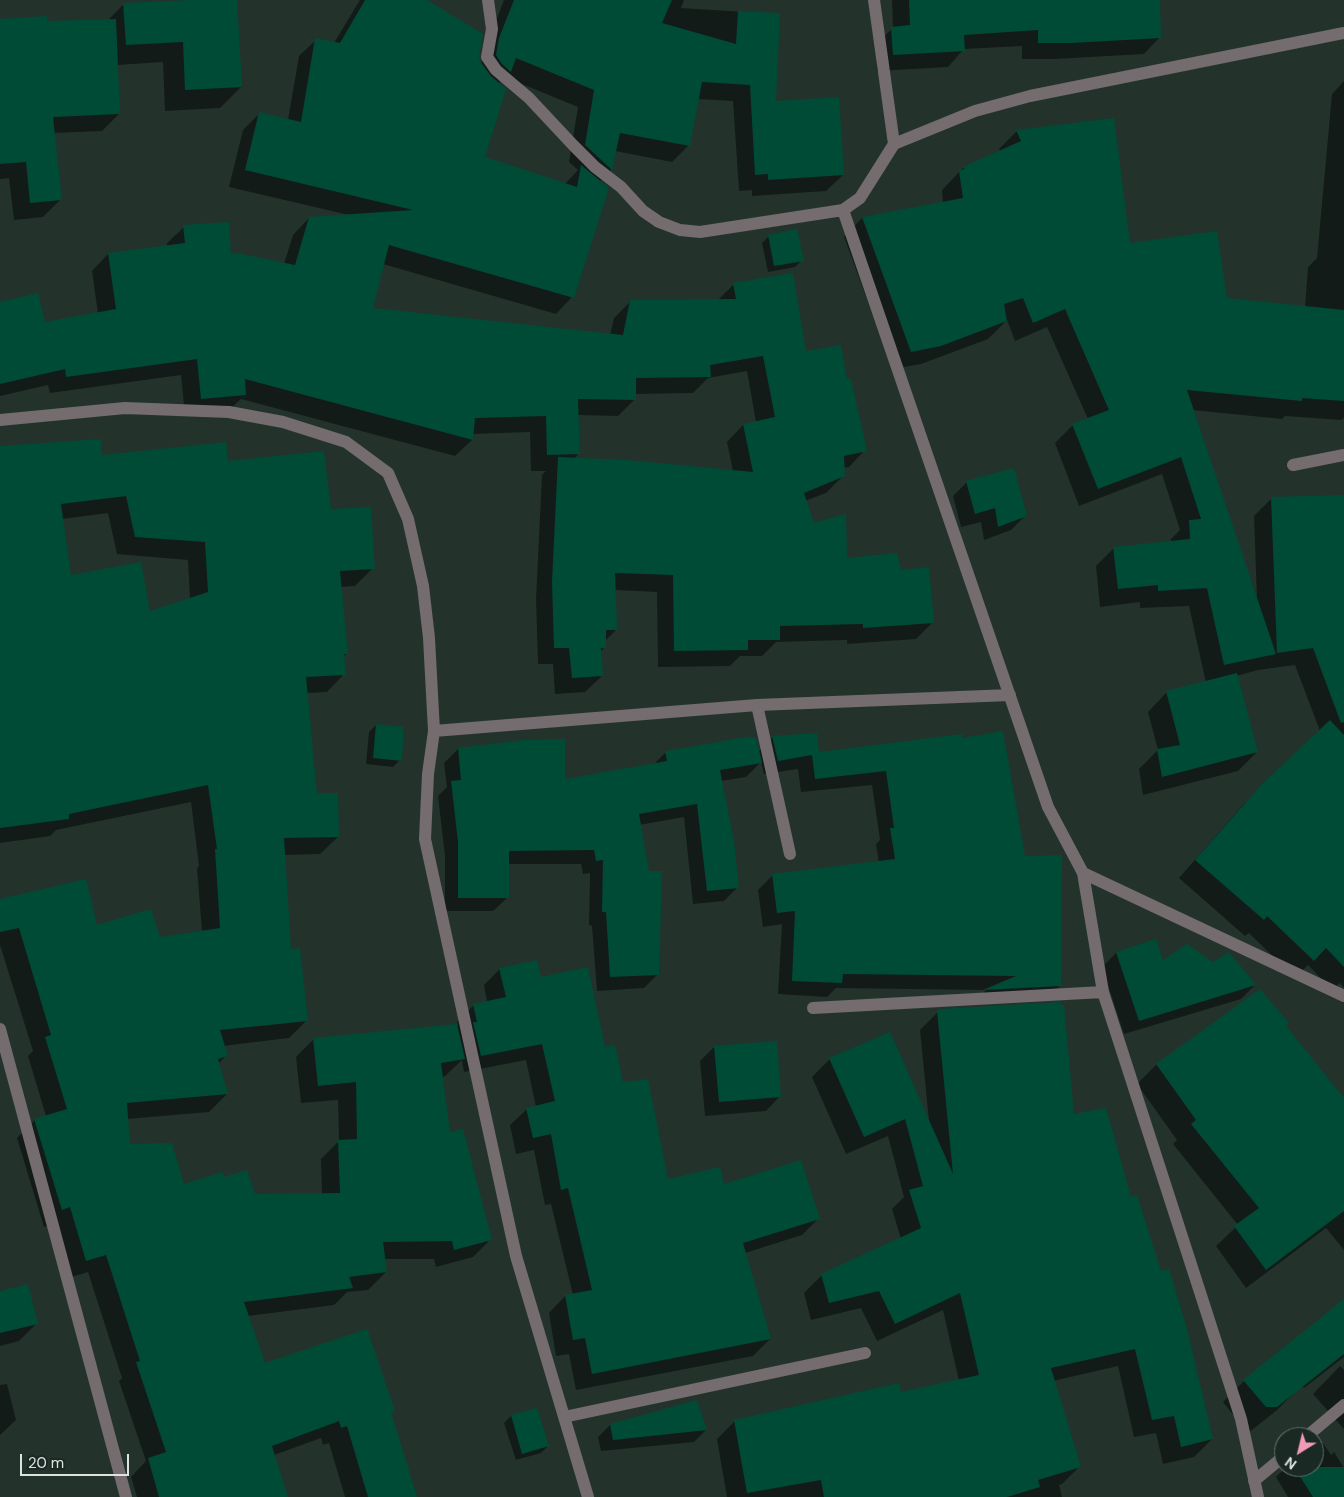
<!DOCTYPE html>
<style>
body{margin:0}
#map{position:relative;width:1344px;height:1497px;overflow:hidden;background:#23332c;font-family:"DM Sans",sans-serif}
canvas{display:block}
.north{position:absolute;left:1274px;top:1427px;width:50px;height:50px;box-sizing:border-box;background:#1a2923;border:1px solid #67746f;border-radius:50%;rotate:216deg;font-size:14px;font-weight:700;line-height:20px;text-align:center;color:#dbe4e0}
.north::after{content:'';display:block;margin:auto;width:18px;height:22px;background:#f09ab6;clip-path:polygon(50% 0,100% 100%,50% 72%,0 100%)}
.scale{position:absolute;left:20px;top:1454px;width:109px;height:22px;box-sizing:border-box;border:2px solid #dbe4e0;border-top:0;padding-left:6px;font-size:15px;line-height:18px;white-space:nowrap;color:#dbe4e0;-webkit-text-stroke:4px #1a2923;paint-order:stroke}
</style>
<div id="map">
<canvas width="1344" height="1497"></canvas>
<div class="north">N</div>
<div class="scale">20 m</div>
</div>
<script>
const g = document.querySelector('canvas').getContext('2d');
g.lineJoin = 'round';
function fillPath(path, color) { g.fillStyle = color; g.fill(path, 'evenodd'); }
const poly = rows => new Path2D(rows.map(r => 'M' + r).join(''));
function strokePath(path, color, width, dash) { g.strokeStyle = color; g.lineWidth = width; g.lineCap = dash ? 'butt' : 'round'; g.setLineDash(dash || []); g.stroke(path); }
fillPath(poly([
 [216,0,236,0,241,87,220,108,165,111,163,62,117,65,119,114,102,131,53,133,60,200,43,217,14,220,9,178,0,179,0,20,46,23,107,21,124,4],
 [360,0,425,0,478,56,481,64,483,55,504,0,684,0,681,8,779,14,775,102,843,175,826,191,752,196,752,190,739,191,733,101,697,99,689,145,672,162,615,151,611,170,599,182,572,297,556,314,383,264,372,309,610,335,614,318,630,302,717,301,734,284,805,353,846,381,865,450,849,467,843,468,843,476,826,493,805,501,813,525,846,559,901,571,932,623,916,639,847,644,847,640,776,642,762,656,740,656,730,666,658,667,657,592,615,590,616,630,605,641,605,647,600,652,602,676,585,692,555,694,553,664,538,664,536,599,542,475,546,471,531,471,530,432,472,434,472,440,455,456,241,399,228,411,185,415,181,375,50,393,48,385,0,396,0,304,44,323,98,314,92,271,108,254,167,246,167,243,184,227,230,255,284,264,293,235,309,218,349,215,229,187,243,130,259,114,288,120,299,56,316,40,334,43],
 [505,77,578,107,569,162,578,170,565,184,484,158,498,84],
 [747,371,756,422,743,425,727,442,733,471,574,459,579,453,578,415,618,416,635,399,635,394,693,393,708,378],
 [892,0,1159,0,1160,37,1144,54,1054,59,1022,59,1022,46,964,49,948,67,877,71,876,44,893,28],
 [1344,81,1344,418,1341,420,1285,416,1282,419,1192,410,1257,598,1254,516,1272,498,1344,496,1344,988,1340,983,1332,990,1308,965,1295,978,1249,933,1245,936,1179,878,1243,805,1320,731,1295,665,1258,670,1236,676,1257,752,1238,771,1143,795,1139,769,1158,750,1148,712,1167,692,1206,683,1189,606,1140,608,1140,602,1100,607,1096,566,1114,548,1171,542,1171,539,1180,530,1162,474,1079,506,1055,443,1073,425,1088,419,1047,327,1015,341,1007,320,988,339,921,364,893,369,844,237,862,218,943,203,942,190,963,168,1000,152,999,149,1017,131,1129,245,1226,299,1305,307,1308,267,1317,258,1332,94],
 [769,236,802,260,795,267,768,272,762,243],
 [100,440,101,456,226,462,329,510,373,568,355,586,341,587,346,654,343,657,344,674,327,692,307,693,316,795,338,837,320,854,284,855,290,950,307,1020,289,1038,223,1046,226,1056,218,1064,227,1094,209,1112,127,1119,129,1146,183,1186,223,1179,254,1195,322,1195,321,1159,339,1141,338,1100,301,1103,296,1057,314,1039,458,1025,457,1022,474,1005,487,1002,484,985,500,969,540,979,604,1049,622,1083,667,1181,723,1186,819,1218,802,1235,745,1253,770,1339,753,1356,576,1390,569,1354,556,1356,549,1313,565,1296,573,1295,551,1204,545,1205,534,1150,516,1154,510,1125,527,1109,536,1107,526,1060,464,1072,462,1060,445,1076,442,1077,449,1134,491,1239,473,1257,436,1267,434,1259,384,1259,386,1272,368,1290,347,1292,334,1305,248,1316,264,1364,393,1410,390,1413,415,1497,345,1497,329,1443,323,1445,321,1438,274,1455,287,1497,137,1497,131,1477,146,1461,119,1381,122,1378,88,1272,68,1278,52,1224,44,1227,17,1138,35,1120,46,1116,28,1056,33,1051,0,945,0,900,97,926,159,939,202,932,197,868,199,866,191,802,56,830,50,836,0,843,0,447],
 [108,513,117,554,188,560,190,599,149,612,70,576,62,519],
 [967,482,1025,516,1011,530,984,540,981,522,961,527,953,496],
 [376,725,400,760,393,767,366,764,369,732],
 [773,737,818,753,961,739,1024,857,1060,986,1045,1000,972,1004,986,990,836,988,827,997,778,994,782,924,763,927,758,890,772,876,879,863,876,844,880,840,872,785,801,792,798,769,764,774,761,762,746,777,721,781,738,887,724,901,693,904,684,817,639,825,658,974,644,988,597,991,592,926,589,925,590,873,583,874,581,864,508,864,507,898,493,911,445,911,445,856,438,796,447,787,444,763,458,749,564,781,654,764,666,752,758,752],
 [1155,940,1162,961,1213,963,1255,985,1241,999,1124,1034,1102,967,1116,953],
 [1260,991,1284,1026,1344,1100,1344,1250,1326,1228,1246,1288,1216,1246,1238,1225,1173,1144,1177,1140,1137,1084,1156,1065],
 [938,1012,1073,1116,1130,1199,1212,1439,1194,1457,1163,1464,1156,1433,1134,1437,1118,1366,1053,1381,1080,1466,1062,1484,1059,1485,1062,1497,727,1497,717,1439,735,1421,900,1394,959,1381,943,1310,877,1341,861,1308,811,1320,804,1293,822,1275,901,1239,892,1209,904,1197,888,1136,846,1154,812,1077,830,1059,929,1121,920,1030],
 [714,1047,780,1096,766,1111,705,1116,700,1061],
 [0,1290,1,1292,37,1323,19,1341,0,1346],
 [1344,1300,1344,1357,1304,1388,1285,1367,1297,1390,1276,1411,1248,1433,1223,1402,1244,1381],
 [1340,1366,1344,1370,1344,1429,1313,1394],
 [7,1384,16,1420,0,1435,0,1385],
 [536,1409,548,1446,541,1453,516,1460,504,1423,511,1416],
 [610,1425,706,1430,694,1442,601,1451,598,1437],
 [1323,1443,1331,1455,1334,1452,1344,1468,1344,1497,1288,1497,1276,1477,1286,1467,1314,1467,1314,1448]
]), '#0007');
fillPath(poly([
 [190,0,237,0,242,87,185,90,183,42,126,45,123,3],
 [365,0,427,0,483,34,479,56,480,61,491,76,506,89,485,157,577,187,581,165,609,188,574,298,389,245,373,308,623,335,630,300,736,299,733,283,793,273,806,351,841,345,847,379,851,379,867,451,844,456,845,476,804,493,814,523,846,514,847,558,897,553,901,570,929,567,934,623,863,628,863,624,780,626,780,640,748,640,748,650,674,651,673,575,615,573,617,630,606,630,606,648,601,648,603,676,572,678,569,648,554,648,552,582,558,457,627,460,753,472,743,424,775,417,763,356,710,365,711,377,636,378,636,400,578,399,580,454,547,455,546,416,475,418,473,440,245,379,246,395,201,399,197,359,66,377,65,369,0,384,0,302,38,293,45,322,116,309,108,253,185,243,183,225,229,222,231,254,237,253,295,265,309,217,413,210,245,170,259,112,301,122,315,38,340,43],
 [514,0,672,0,662,23,736,44,738,11,780,13,776,101,839,97,844,175,768,180,768,174,755,175,750,85,702,82,690,146,620,133,612,170,585,145,594,90,516,58,511,72,502,64,496,55,499,38],
 [909,0,1160,0,1161,38,1071,43,1038,43,1038,30,964,35,965,51,893,55,891,27,910,25],
 [47,16,47,21,116,19,120,114,53,117,62,200,30,203,26,162,0,164,0,19],
 [1114,118,1130,243,1217,231,1227,298,1344,310,1344,401,1302,398,1302,401,1187,390,1276,654,1224,665,1207,588,1158,591,1158,585,1118,589,1113,547,1190,539,1189,520,1201,519,1181,457,1098,489,1072,424,1109,410,1065,309,1033,323,1023,298,1004,304,1007,321,941,346,911,352,862,217,963,198,959,171,964,169,963,167,1021,141,1016,130],
 [797,229,804,261,774,266,768,235],
 [101,439,102,455,226,442,228,461,324,451,331,509,371,507,375,569,340,571,348,654,344,654,346,675,306,677,317,793,338,793,339,837,284,838,291,949,300,948,308,1021,220,1030,228,1056,218,1059,228,1094,127,1103,130,1144,172,1143,184,1184,223,1172,224,1177,247,1170,255,1194,340,1193,338,1140,357,1139,356,1082,318,1086,313,1038,457,1024,465,1059,441,1063,450,1132,463,1129,492,1240,454,1250,452,1241,383,1242,387,1272,349,1277,353,1288,244,1302,265,1363,367,1329,395,1411,391,1412,417,1497,368,1497,347,1426,341,1428,339,1421,272,1446,288,1497,159,1497,148,1458,166,1452,136,1362,140,1361,106,1255,86,1261,70,1207,62,1210,34,1119,67,1109,45,1037,51,1035,19,928,0,932,0,899,86,879,97,925,151,909,160,937,220,928,215,849,217,849,208,785,69,814,69,819,0,828,0,446],
 [126,496,135,537,205,542,208,592,150,611,141,562,71,575,61,504],
 [1014,468,1027,516,998,527,995,508,975,514,966,481],
 [1344,495,1344,722,1341,723,1313,648,1277,653,1271,497],
 [1237,673,1258,752,1162,777,1157,749,1180,745,1166,691],
 [1330,720,1344,735,1344,967,1326,948,1314,961,1267,916,1264,920,1195,860,1261,785],
 [376,724,404,727,402,761,373,758],
 [1003,731,1025,856,1062,855,1061,986,983,990,1016,976,843,974,842,983,792,981,795,911,777,913,772,874,895,859,890,828,894,828,886,771,815,779,812,755,778,761,772,736,817,733,819,752,962,734,962,738],
 [756,737,762,763,720,770,734,841,739,888,707,891,697,804,639,814,649,871,662,871,659,975,610,977,606,912,602,912,603,860,596,861,594,850,509,851,509,898,458,898,458,842,451,781,461,780,458,748,524,740,565,739,565,779,667,761,665,751,740,738],
 [1156,939,1163,960,1187,944,1213,962,1229,952,1256,985,1139,1021,1116,952],
 [537,960,541,977,588,967,605,1047,615,1045,623,1082,648,1079,668,1179,720,1167,724,1184,801,1160,820,1219,743,1243,771,1339,592,1374,585,1338,573,1340,565,1295,592,1290,568,1188,561,1190,551,1134,533,1138,526,1108,555,1101,542,1044,481,1056,473,1022,477,1022,473,1004,506,997,499,968],
 [1260,989,1289,1023,1286,1026,1344,1098,1344,1211,1266,1270,1234,1226,1259,1208,1191,1124,1196,1120,1156,1064],
 [1061,1002,1061,1005,1064,1005,1074,1114,1106,1108,1131,1197,1137,1195,1161,1271,1169,1269,1187,1329,1213,1439,1181,1447,1174,1416,1152,1420,1135,1349,1051,1368,1081,1467,1038,1480,1040,1487,1007,1497,824,1497,821,1480,747,1493,734,1420,899,1383,901,1392,979,1375,960,1293,895,1324,879,1291,829,1303,821,1274,921,1228,909,1190,923,1186,905,1119,864,1137,829,1058,890,1032,953,1174,937,1011,941,1009],
 [777,1041,781,1097,719,1102,714,1046],
 [28,1284,38,1324,0,1333,0,1291],
 [1344,1299,1344,1354,1277,1407,1266,1407,1243,1380],
 [697,1400,707,1430,613,1440,610,1424],
 [537,1408,549,1446,522,1454,511,1415],
 [1294,1467,1344,1467,1344,1497,1313,1497]
]), '#004b36');
strokePath(poly([
 [488,0,492,29,487,57,496,70,529,98,573,145,595,167,621,187,643,211,659,222,680,230,700,232,843,210],
 [874,0,894,144],
 [0,420,125,408,229,412,283,422,346,442,388,473,408,519,423,586,429,638,434,731,428,774,425,839,516,1256,588,1497],
 [1293,465,1344,455],
 [757,705,790,854],
 [434,731,757,705,1010,695],
 [1083,873,1344,996],
 [813,1008,1103,992],
 [0,1029,126,1497],
 [564,1417,865,1353],
 [1306,1437,1344,1405],
 [1254,1481,1284,1456],
 [1258,1497,1241,1419,1103,992,1083,873,1048,807,843,210,860,198,894,144,975,111,1030,96,1344,33]
]), '#746c6e', 12);
</script>
